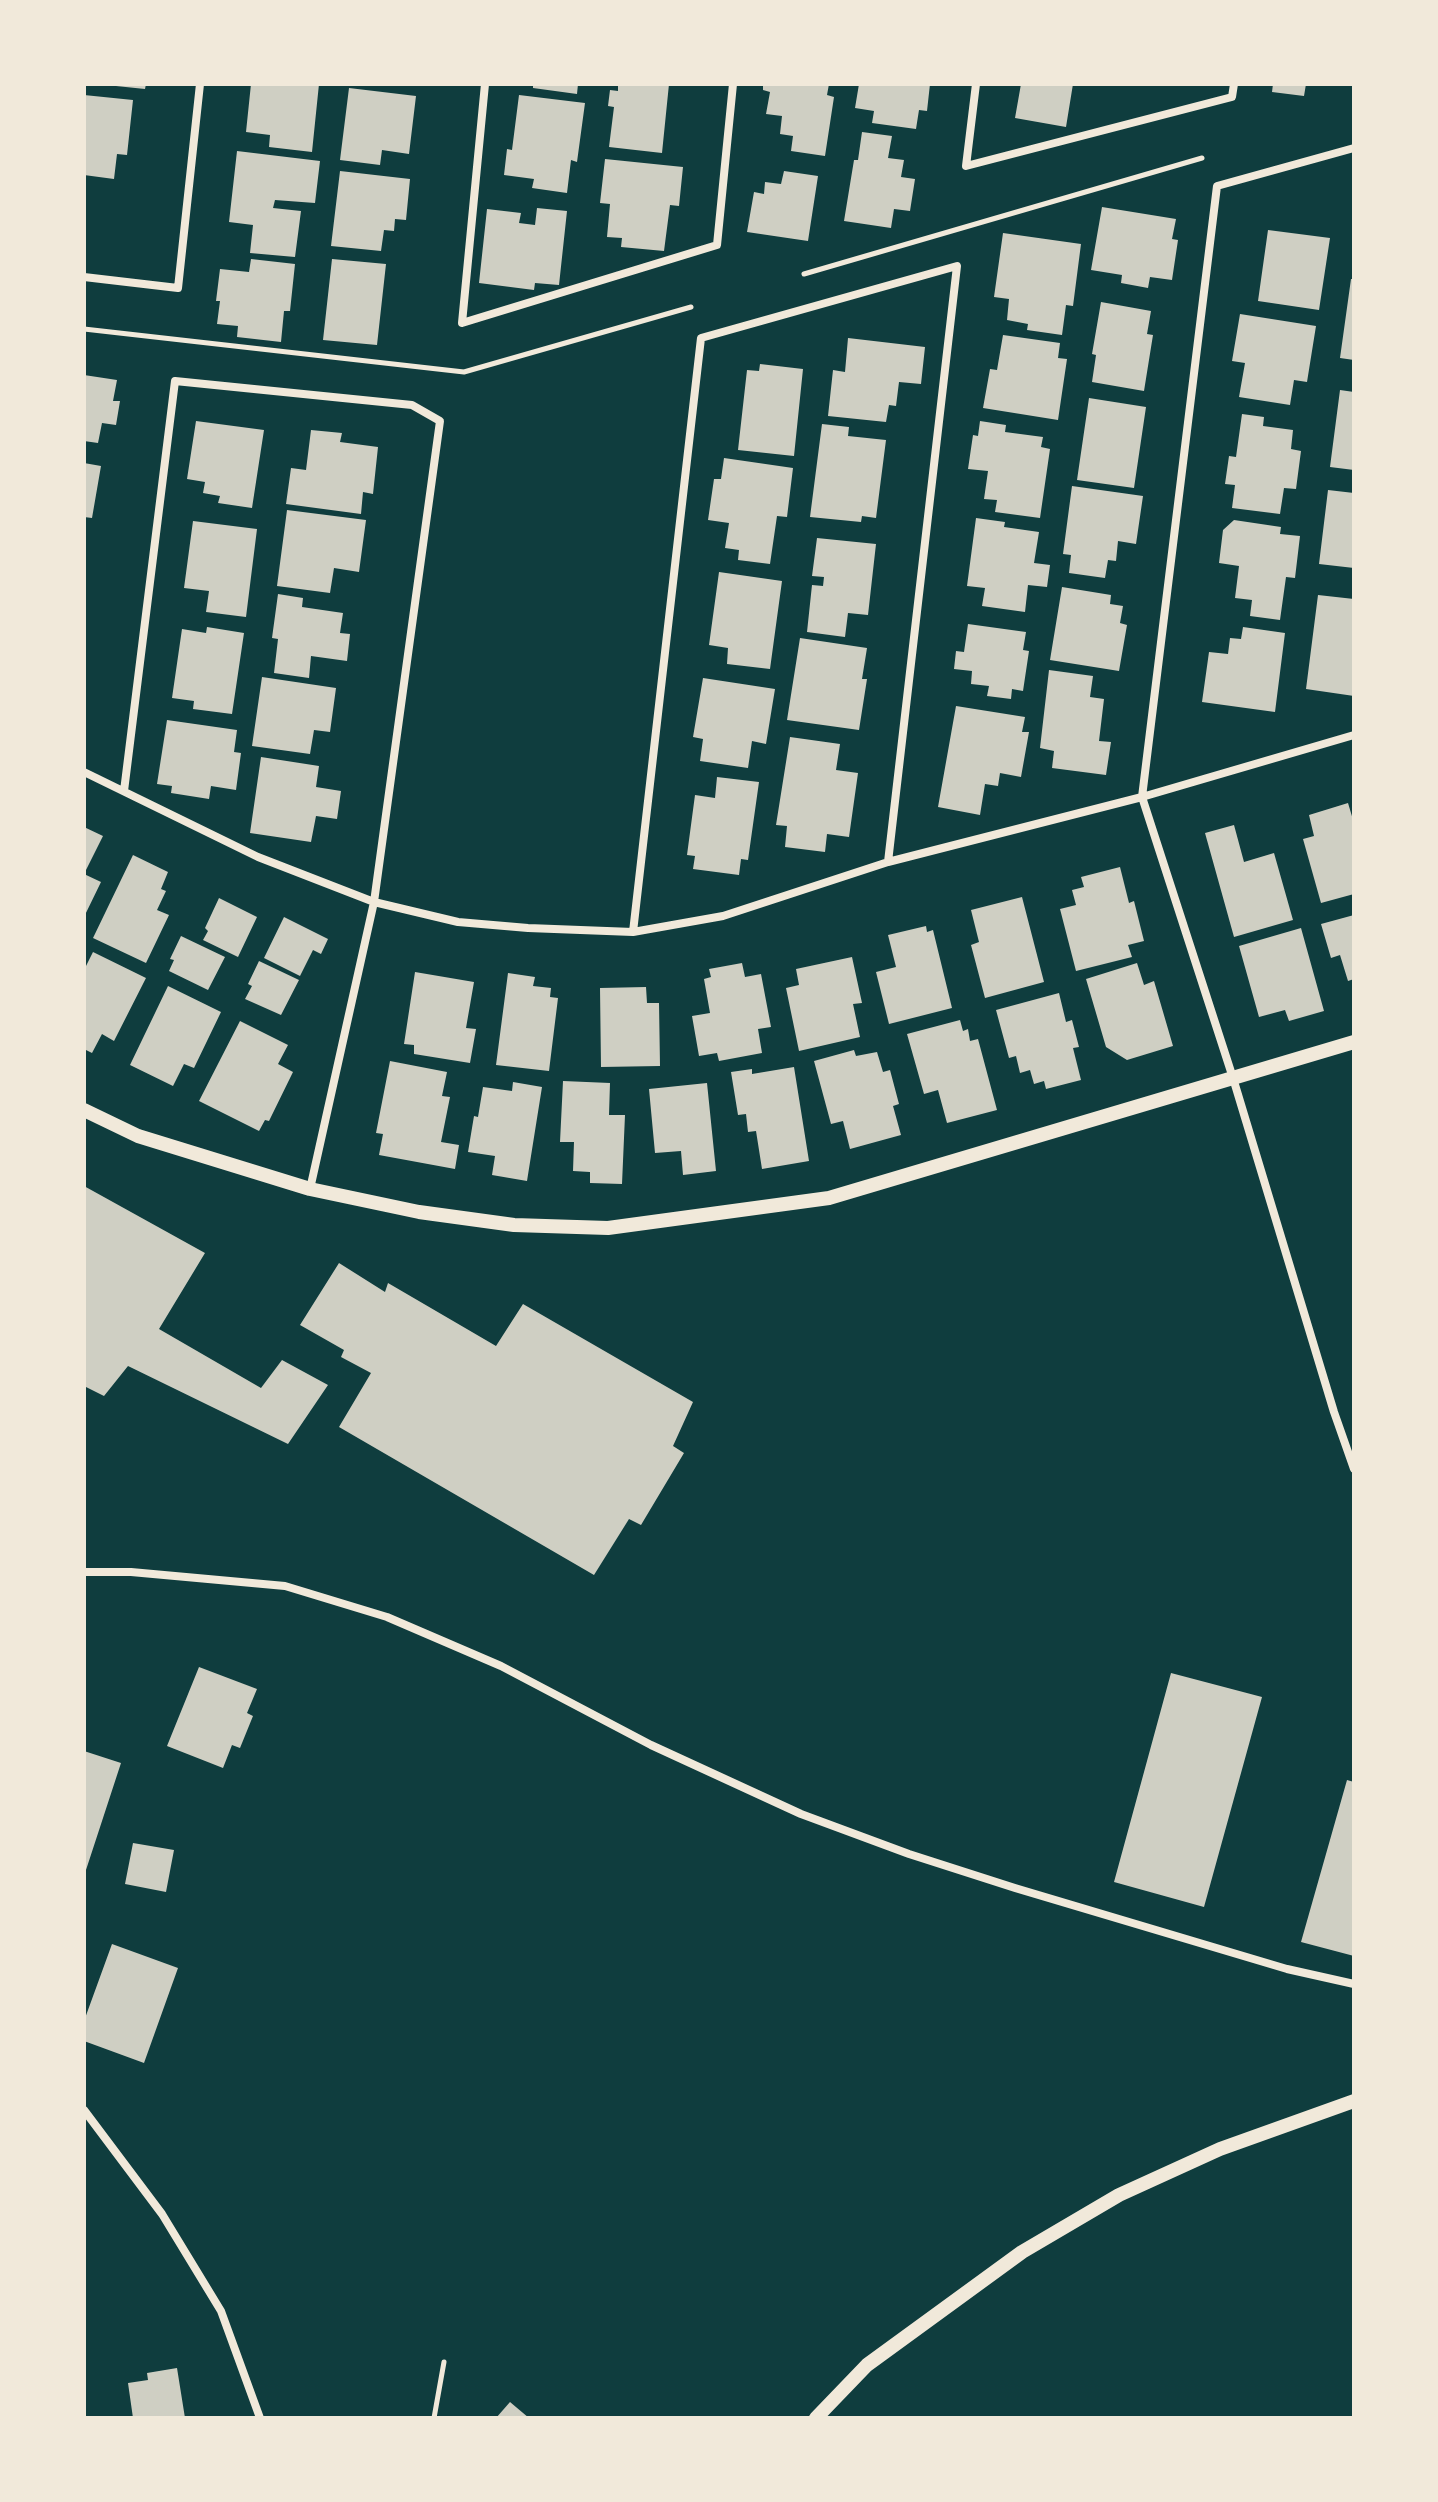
<!DOCTYPE html>
<style>
body{margin:0}
#map{position:relative;width:1438px;height:2502px;overflow:hidden;background:#0f3d3e;font-family:Figtree,sans-serif}
canvas{display:block}
.frame{position:absolute;inset:0;border:86px solid #f1e9da;pointer-events:none}
</style>
<div id="map">
<canvas width="1438" height="2502"></canvas>
<div class="frame"></div>
</div>
<script>
const g = document.querySelector('canvas').getContext('2d');
g.lineJoin = 'round';
function fillPath(path, color) { g.fillStyle = color; g.fill(path, 'evenodd'); }
const poly = rows => new Path2D(rows.map(r => 'M' + r).join(''));
function strokePath(path, color, width, dash) { g.strokeStyle = color; g.lineWidth = width; g.lineCap = dash ? 'butt' : 'round'; g.setLineDash(dash || []); g.stroke(path); }
fillPath(poly([
 [116,84,146,84,145,89,116,86],
 [251,84,319,84,312,152,269,147,270,135,246,132],
 [533,84,578,84,577,94,533,88],
 [618,84,669,84,662,153,609,147,614,107,608,106,610,90,618,91],
 [763,84,829,84,827,95,834,97,825,156,791,151,793,136,780,134,782,116,766,114,770,92,763,90],
 [859,84,930,84,927,111,919,110,916,129,872,123,874,111,855,108],
 [1021,84,1073,84,1066,127,1015,118],
 [1273,84,1306,84,1304,96,1272,92],
 [349,88,416,96,409,154,382,150,380,165,340,160],
 [84,95,133,100,127,155,117,154,114,179,84,175],
 [519,95,585,103,577,162,571,160,567,193,532,188,534,179,504,175,507,149,512,150],
 [862,132,892,136,888,158,904,160,901,177,915,179,910,211,894,209,891,228,844,221,854,160,858,160],
 [237,151,320,161,315,203,275,200,273,208,301,211,295,257,250,253,253,225,229,222],
 [605,159,683,167,679,206,670,205,664,251,621,247,622,238,607,237,610,204,600,203],
 [340,171,410,179,406,220,395,219,394,231,384,230,381,251,331,246],
 [784,171,818,176,808,241,747,232,754,192,764,194,765,182,781,184],
 [1102,207,1176,219,1172,239,1178,240,1172,280,1150,277,1148,288,1121,283,1122,275,1091,270],
 [537,208,567,211,559,285,535,283,534,290,479,283,487,209,521,213,519,223,535,225],
 [1268,230,1330,238,1319,310,1258,301],
 [1003,233,1081,244,1073,306,1066,305,1062,335,1027,330,1028,324,1007,320,1009,299,994,297],
 [251,259,295,264,290,311,284,311,281,342,237,337,238,326,217,324,220,301,216,301,220,269,249,272],
 [332,259,386,264,377,345,323,340],
 [1351,279,1354,279,1354,360,1340,358],
 [1101,302,1151,311,1147,334,1153,335,1144,391,1092,382,1096,355,1092,354],
 [1240,314,1316,326,1307,382,1294,380,1290,405,1239,397,1245,363,1232,361],
 [1003,335,1060,343,1058,358,1067,359,1058,420,983,408,990,369,997,370],
 [848,338,925,347,921,384,899,382,896,406,889,405,886,422,828,416,833,370,845,372],
 [760,364,803,369,794,456,738,450,747,370,759,371],
 [84,375,117,380,113,401,120,401,116,425,102,423,98,443,84,441],
 [1340,390,1354,392,1354,470,1330,467],
 [1089,398,1146,407,1134,488,1077,480],
 [1242,414,1264,417,1263,426,1293,430,1291,449,1301,451,1296,489,1284,488,1280,514,1232,508,1235,485,1225,484,1229,456,1236,457],
 [196,421,264,430,252,508,218,503,220,496,203,493,205,482,187,479],
 [980,421,1006,425,1005,432,1043,437,1041,447,1050,449,1040,518,995,512,997,500,984,499,988,471,968,469,973,435,978,436],
 [822,424,849,427,848,436,886,440,876,518,862,516,861,522,810,517],
 [311,430,342,433,340,442,378,447,373,494,363,492,361,514,286,504,291,468,306,470],
 [724,458,793,468,787,517,777,516,770,564,738,560,739,550,725,548,729,523,708,520,714,479,721,479],
 [84,463,101,466,92,518,84,517],
 [1072,486,1143,496,1136,544,1118,541,1116,561,1108,560,1105,578,1069,573,1071,555,1063,554],
 [1328,490,1354,493,1354,568,1319,564],
 [287,510,366,520,359,572,334,568,330,593,277,586],
 [976,518,1005,522,1004,527,1039,532,1034,563,1050,565,1047,587,1028,585,1025,612,982,606,985,588,967,586],
 [1234,520,1281,527,1280,534,1300,536,1295,578,1286,577,1280,620,1250,616,1252,600,1235,598,1239,566,1219,563,1223,530],
 [193,521,257,529,246,617,206,612,209,591,184,588],
 [817,538,876,544,868,615,848,613,845,637,807,632,812,585,823,586,824,577,812,576],
 [719,572,782,581,770,669,727,664,728,648,709,645],
 [1062,587,1111,595,1110,604,1123,606,1120,623,1127,625,1119,671,1050,660],
 [278,594,303,598,302,607,343,613,340,633,350,634,347,661,311,656,309,678,274,673,278,639,272,638],
 [1318,595,1354,599,1354,696,1306,689],
 [968,624,1026,632,1023,650,1029,651,1023,691,1012,689,1011,699,987,696,989,686,971,684,972,671,954,669,956,651,964,652],
 [207,627,244,633,232,714,193,709,194,701,172,698,182,629,206,633],
 [1243,627,1285,633,1275,712,1202,702,1209,652,1228,654,1230,638,1241,639],
 [800,638,867,648,862,679,867,679,859,730,787,720],
 [1049,670,1093,676,1090,697,1104,699,1099,741,1111,742,1106,775,1052,768,1054,751,1040,748],
 [262,677,336,688,330,732,314,730,310,754,252,746],
 [703,678,775,689,766,744,752,741,748,768,700,761,703,739,693,737],
 [956,706,1025,717,1022,732,1029,732,1021,777,1000,773,998,786,985,784,980,815,938,807],
 [167,720,237,730,234,752,241,753,236,790,211,786,209,799,171,793,172,786,157,784],
 [790,737,840,744,836,770,858,773,849,837,827,834,825,852,785,847,787,826,776,825],
 [261,757,319,766,316,787,341,791,337,819,316,816,311,842,250,833],
 [717,777,759,782,748,860,741,859,739,875,693,869,695,856,687,855,695,795,715,798],
 [1348,803,1354,823,1354,894,1321,903,1303,839,1314,836,1309,815],
 [1234,825,1244,862,1274,853,1293,920,1234,937,1205,833],
 [84,827,103,836,84,874],
 [133,855,168,872,161,889,166,891,157,910,169,915,146,963,93,938],
 [1120,867,1129,903,1134,901,1144,941,1128,945,1132,957,1076,971,1060,909,1076,905,1072,890,1084,887,1081,877],
 [84,874,101,882,84,917],
 [1022,897,1044,982,985,998,971,945,979,942,971,910],
 [219,898,257,917,238,957,203,940,208,931,205,928],
 [1354,915,1354,979,1348,981,1340,955,1331,958,1321,924],
 [284,917,328,939,321,954,313,950,300,976,264,958],
 [926,926,927,932,933,930,952,1008,889,1024,876,972,896,967,888,935],
 [1301,928,1324,1011,1289,1021,1285,1010,1259,1017,1239,946],
 [181,936,225,957,208,990,169,971,174,960,170,959],
 [93,952,146,978,114,1041,102,1034,92,1053,84,1049,84,970],
 [852,957,862,1003,853,1004,860,1037,799,1051,786,988,799,985,796,969],
 [259,961,299,980,281,1015,245,999,252,986,248,984],
 [742,963,745,977,761,974,771,1027,758,1029,762,1053,719,1061,717,1053,699,1056,692,1016,710,1013,704,979,711,977,709,969],
 [1137,963,1144,985,1154,981,1173,1046,1127,1060,1106,1047,1086,979],
 [415,972,474,982,466,1028,476,1029,470,1063,414,1054,414,1045,404,1044],
 [508,973,535,977,533,986,551,988,550,997,558,998,549,1071,496,1065],
 [168,986,221,1012,194,1068,184,1064,173,1086,130,1065],
 [646,987,647,1003,659,1003,660,1066,601,1067,600,988],
 [1059,993,1066,1022,1072,1020,1079,1047,1073,1048,1081,1080,1046,1089,1044,1081,1034,1084,1030,1070,1020,1073,1016,1056,1009,1058,996,1010],
 [960,1020,963,1031,968,1029,970,1041,978,1039,997,1110,947,1123,938,1090,924,1094,907,1034],
 [240,1021,288,1045,278,1064,293,1072,269,1121,265,1120,259,1131,199,1101],
 [854,1050,856,1056,877,1052,883,1072,890,1070,899,1104,893,1106,901,1135,850,1149,843,1121,831,1124,814,1061],
 [390,1061,447,1072,442,1096,450,1097,441,1142,459,1145,455,1169,379,1155,383,1134,376,1133],
 [794,1067,809,1161,762,1169,756,1131,748,1132,746,1114,738,1115,731,1072,752,1069,752,1074],
 [563,1081,610,1083,609,1115,625,1115,622,1184,590,1183,590,1172,573,1171,574,1142,560,1142],
 [513,1082,542,1087,527,1181,492,1175,495,1156,468,1152,474,1116,478,1117,483,1087,512,1091],
 [707,1083,716,1171,683,1175,681,1151,655,1153,649,1089],
 [84,1186,205,1253,159,1329,261,1388,282,1360,328,1385,288,1444,128,1366,104,1396,84,1386],
 [339,1263,385,1292,388,1283,496,1346,523,1304,693,1402,673,1446,684,1453,641,1525,629,1519,594,1575,339,1427,371,1373,341,1357,344,1350,300,1325],
 [199,1667,257,1689,247,1713,253,1716,240,1748,232,1745,223,1768,167,1746],
 [1171,1673,1262,1697,1204,1907,1114,1882],
 [84,1751,121,1763,85,1873,84,1873],
 [1347,1780,1354,1782,1354,1956,1301,1942],
 [133,1843,174,1850,166,1892,125,1884],
 [112,1944,178,1968,144,2063,84,2041,84,2021],
 [177,2368,185,2418,133,2418,128,2383,148,2380,147,2373],
 [510,2402,529,2418,496,2418]
]), '#cfcfc3');
strokePath(poly([
 [804,274,1202,158],
 [84,329,464,372,691,307],
 [434,2418,444,2362]
]), '#f1e9da', 5);
strokePath(poly([
 [485,84,462,323,717,245,733,84],
 [976,84,966,166,1232,97,1234,84],
 [1354,148,1217,186,1142,797,1233,1078,1334,1412,1354,1469],
 [84,277,178,288,200,84],
 [84,772,258,857,374,902,458,922,528,928,633,932,723,916,888,862,1142,797,1354,735],
 [124,791,175,381,412,405,440,421,374,902,310,1189],
 [633,932,701,338,957,266,888,862],
 [84,1572,131,1572,285,1586,387,1617,501,1666,651,1745,801,1814,909,1854,1015,1888,1287,1969,1354,1984],
 [84,2110,162,2214,221,2311,260,2418]
]), '#f1e9da', 8);
strokePath(poly([
 [84,1110,138,1136,310,1189,419,1212,514,1225,608,1228,829,1198,1354,1042],
 [816,2418,867,2365,1022,2252,1119,2195,1220,2149,1354,2101]
]), '#f1e9da', 14);
</script>
